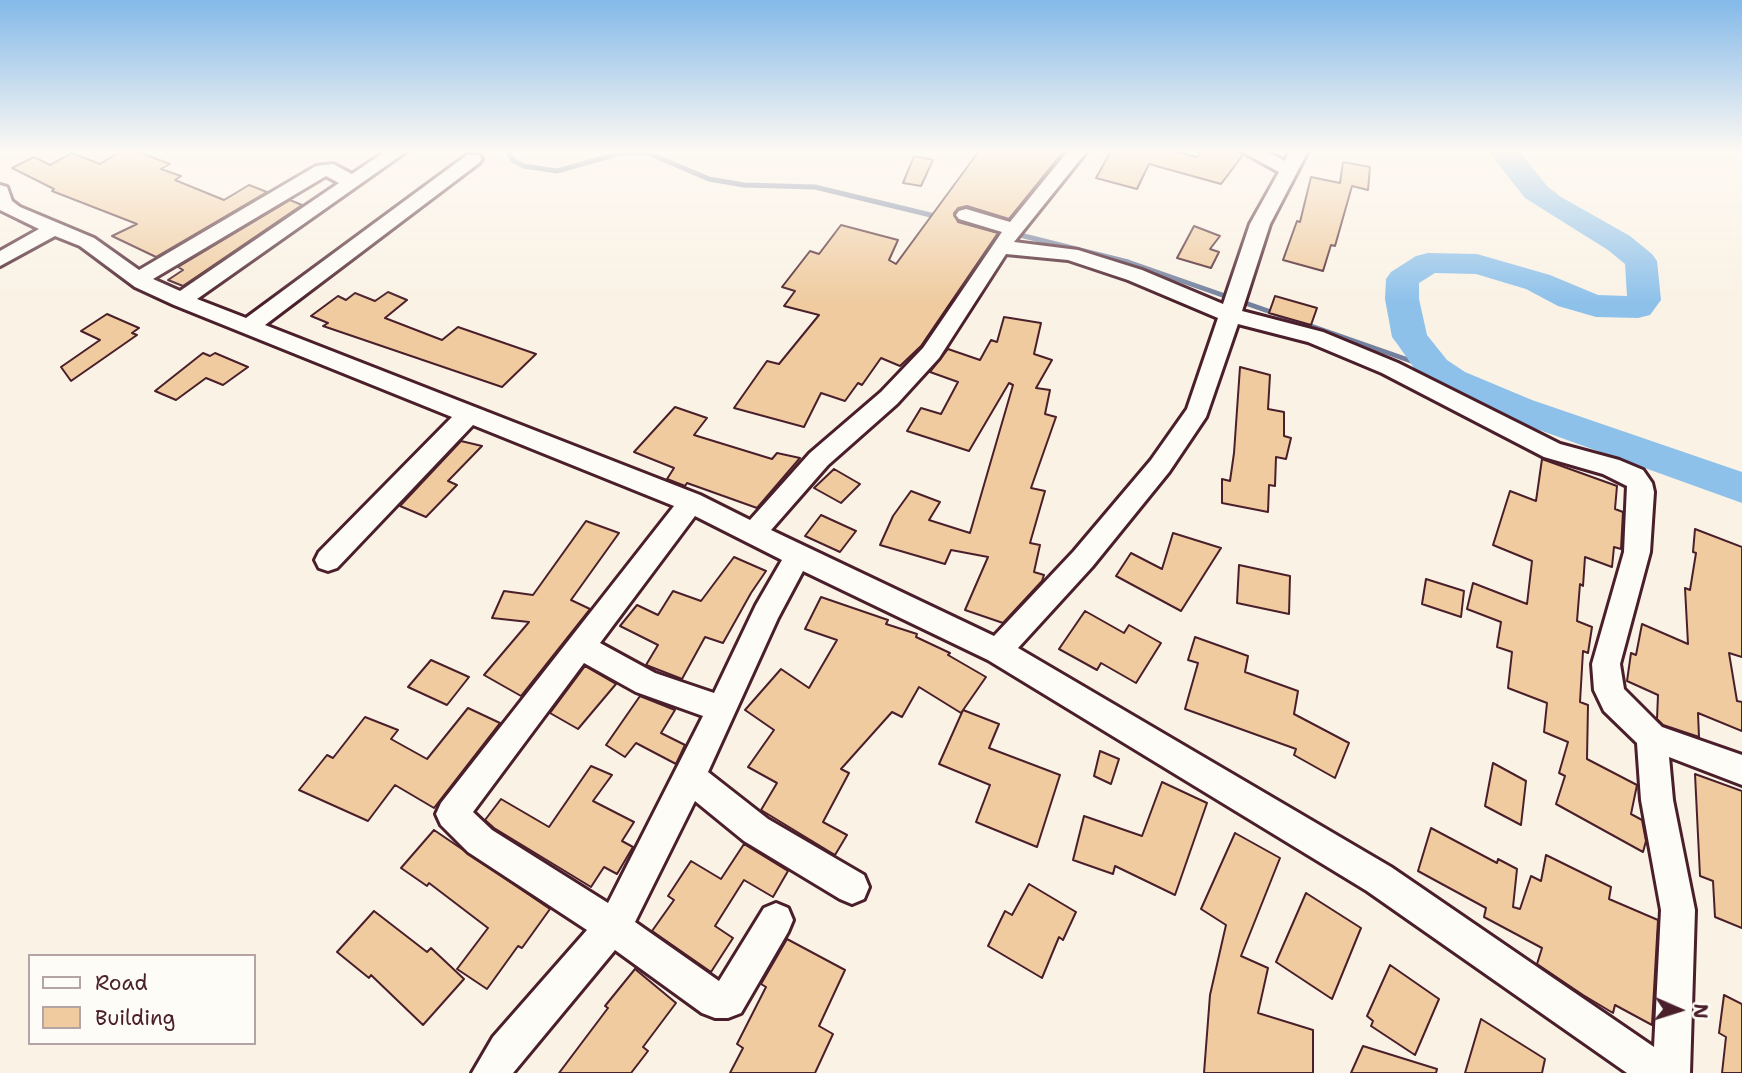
<!DOCTYPE html>
<style>
body{margin:0}
#map{position:relative;width:1742px;height:1073px;overflow:hidden;background:#faf2e5;font-family:"Shantell Sans",sans-serif}
canvas{display:block}
.legend{position:absolute;left:28px;top:954px;width:228px;height:91px;box-sizing:border-box;background:#fdfcf7;border:2px solid #b5a4a5;margin:0;padding:9px 12px;list-style:none;font-size:21px;color:#4a1f2b}
.legend li{display:flex;align-items:center;gap:14px;height:35px}
.legend b{width:35px;border:2px solid #b5a4a5}
.north{position:absolute;left:1644px;top:975px;width:70px;height:70px;-webkit-text-stroke:5px #fdfcf7;paint-order:stroke;rotate:93deg;font-size:19px;font-weight:700;line-height:28px;text-align:center;color:#4a1f2b}
.north::after{content:'';display:block;margin:auto;width:24px;height:32px;background:#4a1f2b;clip-path:polygon(50% 0,100% 100%,50% 72%,0 100%)}
</style>
<div id="map">
<canvas width="1742" height="1073"></canvas>
<ul class="legend">
<li><b style="height:9px;background:#fdfcf7"></b>Road</li>
<li><b style="height:19px;background:#efcb9f"></b>Building</li>
</ul>
<div class="north">N</div>
</div>
<script>
const g = document.querySelector('canvas').getContext('2d');
g.lineJoin = 'round';
const poly = rows => new Path2D(rows.map(r => 'M' + r).join(''));
function strokePath(path, color, width, dash) { g.strokeStyle = color; g.lineWidth = width; g.lineCap = dash ? 'butt' : 'round'; g.setLineDash(dash || []); g.stroke(path); }
function fillPath(path, color) { g.fillStyle = color; g.fill(path, 'evenodd'); }
strokePath(poly([
 [507,151,514,161,524,166,557,171,621,153,648,153,709,179,744,185,815,187,939,217],
 [951,219,994,229],
 [1012,233,1128,262,1434,369]
]), '#73809e', 5);
fillPath(poly([
 [1488,151,1519,151,1547,186,1561,197,1630,236,1652,254,1657,261,1661,300,1650,315,1638,318,1596,317,1558,306,1526,289,1476,274,1435,273,1419,283,1419,299,1427,335,1447,360,1465,372,1532,400,1742,472,1742,503,1506,418,1439,390,1421,378,1398,345,1392,337,1385,299,1386,279,1391,272,1416,256,1428,253,1477,254,1550,275,1598,295,1627,296,1625,264,1608,250,1525,198,1488,151]
]), '#8ec1ea');
const building = poly([
 [121,151,136,151,170,164,161,169,181,176,175,180,224,200,249,185,267,192,156,257,112,236,137,224,52,191,54,189,12,168,34,157,50,165,72,153,100,164,121,151],
 [979,151,1064,151,1009,219,967,206,958,208,954,213,958,222,998,233,921,346,900,366,881,358,862,385,858,383,845,401,821,393,804,427,734,408,767,361,779,364,819,315,784,306,795,291,782,287,810,251,819,254,841,225,898,240,889,260,896,264,979,151],
 [1111,151,1173,151,1197,157,1201,151,1238,151,1243,155,1221,184,1149,164,1137,189,1096,178,1111,151],
 [914,156,933,160,921,186,903,183,914,156],
 [1343,162,1370,167,1368,190,1352,186,1335,246,1331,245,1323,271,1283,260,1297,221,1300,222,1311,177,1340,183,1343,162],
 [290,200,302,205,183,286,168,280,183,270,178,267,290,200],
 [1194,226,1220,236,1210,249,1219,252,1211,268,1177,258,1194,226],
 [388,292,407,300,385,318,442,340,458,327,536,354,502,387,323,326,328,323,311,316,338,296,346,300,355,293,375,301,388,292],
 [1275,296,1317,308,1311,325,1269,313,1275,296],
 [107,314,139,328,132,333,137,335,71,381,61,367,100,340,81,331,107,314],
 [1004,317,1041,323,1034,354,1052,360,1036,388,1050,390,1045,414,1056,417,1031,488,1045,491,1030,543,1040,545,1034,572,1044,575,1042,581,1003,623,965,610,988,557,951,550,945,564,880,545,893,516,911,491,940,502,929,520,970,533,1013,385,1009,383,969,451,907,431,921,408,941,414,958,382,930,372,948,349,980,360,991,340,997,342,1004,317],
 [203,353,210,356,215,353,248,367,223,385,206,378,176,400,155,391,203,353],
 [1240,367,1270,375,1268,409,1284,412,1284,436,1291,438,1286,459,1276,457,1275,486,1269,485,1268,512,1222,503,1222,479,1230,481,1234,453,1240,367],
 [675,407,707,418,694,435,772,459,777,453,800,458,757,508,687,483,685,486,667,479,674,468,634,452,675,407],
 [461,441,482,446,448,481,457,485,426,517,400,506,461,441],
 [1542,459,1617,486,1615,509,1623,512,1621,549,1614,547,1612,567,1585,557,1583,586,1580,584,1577,621,1592,627,1588,653,1583,651,1580,702,1588,705,1587,759,1637,785,1631,814,1642,820,1646,841,1643,852,1556,804,1565,776,1559,773,1568,742,1544,732,1547,703,1508,688,1512,652,1497,647,1501,622,1467,609,1473,583,1527,604,1532,561,1493,545,1510,491,1536,501,1542,459],
 [834,469,860,484,841,503,814,488,834,469],
 [821,515,856,531,840,552,805,536,821,515],
 [586,521,619,533,571,600,590,609,521,696,484,675,529,622,492,618,504,591,533,595,586,521],
 [1695,529,1742,547,1742,657,1729,653,1737,701,1742,702,1742,731,1698,713,1699,737,1663,725,1657,719,1658,695,1627,681,1631,653,1636,655,1642,624,1688,644,1685,588,1690,590,1696,553,1693,552,1695,529],
 [1173,533,1221,548,1181,611,1116,576,1131,553,1162,569,1173,533],
 [734,557,766,571,751,593,723,643,705,637,682,679,646,665,658,645,620,626,637,605,658,615,673,591,701,601,734,557],
 [1239,565,1290,576,1289,614,1237,603,1239,565],
 [1426,579,1464,591,1461,617,1422,604,1426,579],
 [821,597,888,620,886,624,917,634,916,637,950,653,948,655,986,677,961,713,919,687,902,717,892,712,841,769,849,773,823,822,847,835,835,855,761,810,777,783,748,767,774,730,745,710,781,669,809,688,837,640,805,629,821,597],
 [1085,611,1124,633,1129,625,1161,643,1136,683,1101,663,1097,670,1059,649,1085,611],
 [1195,637,1248,656,1245,672,1298,691,1294,714,1349,743,1335,778,1294,755,1296,749,1185,709,1198,663,1188,660,1195,637],
 [431,660,469,677,447,705,408,687,431,660],
 [585,666,616,684,578,729,550,713,585,666],
 [640,696,675,710,661,733,685,745,676,764,636,743,625,757,606,745,640,696],
 [468,708,500,723,434,808,395,785,368,821,299,790,327,755,333,758,365,717,398,730,391,739,427,759,468,708],
 [963,710,999,724,989,748,1060,775,1037,847,976,822,990,785,939,764,963,710],
 [1100,751,1119,759,1111,784,1094,776,1100,751],
 [1493,763,1526,781,1521,825,1485,806,1493,763],
 [591,766,612,775,593,801,634,822,622,841,633,847,617,874,604,867,591,887,494,828,485,820,501,799,549,827,591,766],
 [1695,774,1742,791,1742,928,1715,917,1713,881,1700,876,1695,774],
 [1162,782,1207,803,1175,895,1115,866,1113,874,1073,860,1084,816,1142,836,1162,782],
 [1431,828,1497,863,1498,859,1517,869,1513,907,1520,909,1531,876,1541,881,1546,855,1611,887,1609,899,1658,920,1652,1025,1615,1005,1613,1013,1583,995,1537,964,1542,948,1484,917,1486,908,1418,871,1431,828],
 [434,830,550,909,522,948,518,946,487,989,457,969,488,928,429,883,427,886,401,868,434,830],
 [1235,833,1280,858,1241,956,1268,968,1258,1013,1313,1030,1313,1073,1204,1073,1210,995,1226,925,1201,909,1235,833],
 [744,844,788,871,773,897,744,880,715,926,733,938,711,972,652,931,674,900,668,896,691,861,721,879,744,844],
 [1029,884,1076,912,1063,940,1059,937,1042,978,988,946,1005,911,1012,915,1029,884],
 [1306,893,1361,928,1332,999,1276,962,1306,893],
 [374,911,427,952,431,948,464,979,423,1025,371,975,369,978,337,952,374,911],
 [787,939,845,970,819,1026,833,1034,815,1073,730,1073,743,1048,737,1044,766,987,761,984,787,939],
 [1390,965,1439,999,1415,1055,1371,1026,1373,1021,1367,1016,1390,965],
 [635,969,676,1003,643,1047,648,1051,631,1073,559,1073,608,1008,605,1006,635,969],
 [1724,995,1742,1004,1742,1073,1722,1073,1726,1037,1719,1033,1724,995],
 [1481,1019,1545,1059,1542,1073,1465,1073,1481,1019],
 [1363,1046,1437,1069,1436,1073,1351,1073,1363,1046]
]);
fillPath(building, '#efcb9f');
strokePath(building, '#4a1f2b', 2);
const minor = poly([
 [386,151,407,151,197,299,246,318,467,155,479,155,482,159,479,163,265,325,700,495,750,520,810,453,881,392,923,348,1002,232,959,219,956,215,959,211,966,209,1010,222,1068,151,1087,151,1014,242,1078,250,1142,270,1223,304,1250,224,1279,172,1241,151,1265,151,1285,161,1290,151,1308,151,1270,224,1242,311,1323,332,1398,363,1560,444,1619,460,1643,470,1652,483,1654,492,1650,552,1620,664,1624,689,1662,727,1742,755,1742,785,1669,757,1673,800,1695,910,1690,1073,1627,1073,1367,891,988,660,803,571,778,618,708,772,768,819,864,875,869,887,864,899,852,904,840,899,744,841,695,801,635,922,719,981,764,908,776,903,788,908,793,920,788,932,741,1013,728,1018,715,1018,702,1013,615,950,513,1073,472,1073,493,1037,587,930,468,852,441,825,436,814,441,803,674,506,473,425,337,568,328,571,319,568,315,560,319,552,452,417,174,305,135,287,80,246,55,236,0,266,0,251,39,229,0,210,0,185,7,187,12,201,20,207,94,238,139,270,316,166,333,164,352,174,386,151],
 [326,176,339,183,180,291,153,279,326,176],
 [1006,254,1068,260,1128,280,1218,318,1187,409,1151,460,1074,551,994,636,771,530,828,465,897,404,939,358,1006,254],
 [1238,324,1308,342,1382,373,1544,457,1603,474,1627,486,1624,552,1592,664,1594,690,1604,711,1637,743,1641,800,1661,910,1654,1047,1391,867,1018,648,1092,567,1169,472,1206,417,1238,324],
 [695,516,782,560,756,605,714,693,655,673,600,643,695,516],
 [584,663,636,692,703,716,608,903,492,830,473,812,584,663]
]);
strokePath(minor, '#4a1f2b', 6);
fillPath(minor, '#fdfcf7');
const sky = g.createLinearGradient(0, 0, 0, 302);
sky.addColorStop(0, '#84b9e9');
sky.addColorStop(0.5, '#fdf9f3');
sky.addColorStop(1, '#fdf9f300');
g.fillStyle = sky;
g.fillRect(0, 0, 1742, 302);
</script>
